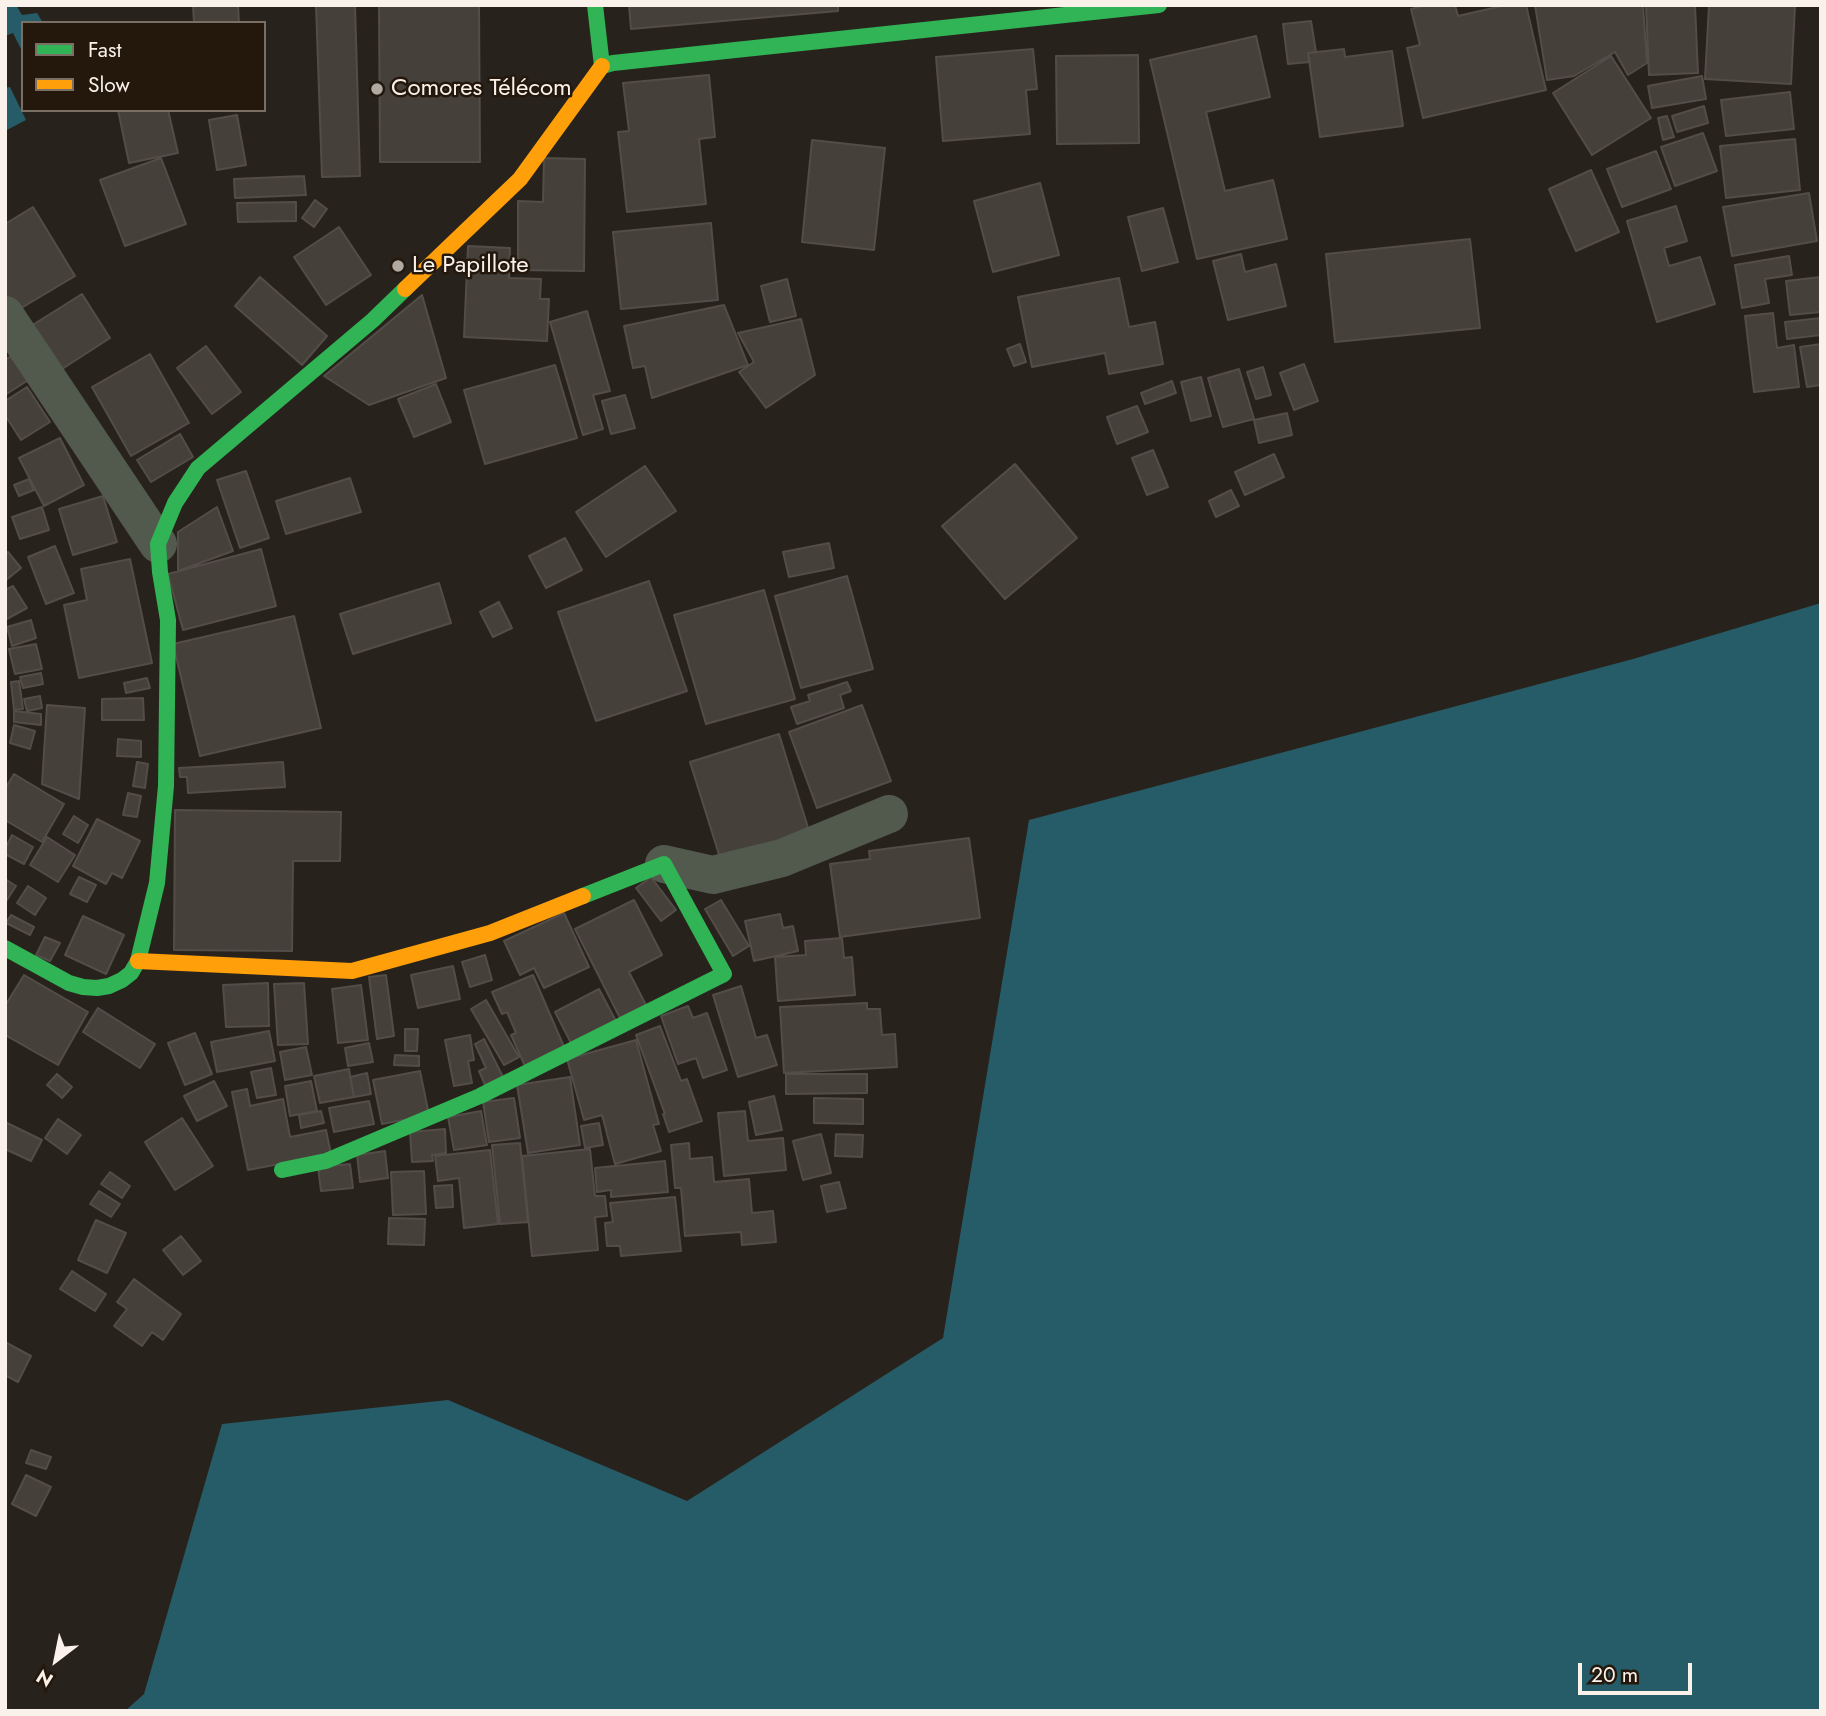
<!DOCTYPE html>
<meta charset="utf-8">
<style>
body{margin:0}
#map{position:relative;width:1826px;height:1716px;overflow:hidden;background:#28221c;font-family:Jost,sans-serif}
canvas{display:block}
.frame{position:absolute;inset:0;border:7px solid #faf1ea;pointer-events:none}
.legend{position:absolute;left:21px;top:21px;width:245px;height:91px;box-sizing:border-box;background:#24180d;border:2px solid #7a6f65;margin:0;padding:9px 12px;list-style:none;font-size:21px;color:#faf1ea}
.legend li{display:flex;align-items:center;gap:14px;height:35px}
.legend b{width:35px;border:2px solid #7a6f65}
.north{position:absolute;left:21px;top:1625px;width:70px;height:70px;-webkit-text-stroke:5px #24180d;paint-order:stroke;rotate:212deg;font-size:19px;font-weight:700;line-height:28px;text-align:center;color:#faf1ea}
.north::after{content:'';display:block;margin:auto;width:24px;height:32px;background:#faf1ea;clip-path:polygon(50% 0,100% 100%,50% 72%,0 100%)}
.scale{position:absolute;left:1578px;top:1663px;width:114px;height:32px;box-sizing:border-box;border:4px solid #faf1ea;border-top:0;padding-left:9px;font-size:21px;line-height:24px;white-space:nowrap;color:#faf1ea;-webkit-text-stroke:5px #24180d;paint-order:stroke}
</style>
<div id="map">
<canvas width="1826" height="1716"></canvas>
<div class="frame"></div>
<ul class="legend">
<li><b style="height:9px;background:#30b455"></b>Fast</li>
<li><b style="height:9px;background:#ff9f0a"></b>Slow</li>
</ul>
<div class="north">N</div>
<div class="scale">20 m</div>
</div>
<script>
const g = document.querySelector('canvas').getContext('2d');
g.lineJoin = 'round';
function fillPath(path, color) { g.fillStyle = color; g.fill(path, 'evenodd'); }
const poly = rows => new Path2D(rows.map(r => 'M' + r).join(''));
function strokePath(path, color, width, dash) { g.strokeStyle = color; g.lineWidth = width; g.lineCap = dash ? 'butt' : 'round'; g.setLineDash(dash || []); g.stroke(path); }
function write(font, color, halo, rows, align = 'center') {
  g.font = font + ' Jost,sans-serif'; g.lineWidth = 5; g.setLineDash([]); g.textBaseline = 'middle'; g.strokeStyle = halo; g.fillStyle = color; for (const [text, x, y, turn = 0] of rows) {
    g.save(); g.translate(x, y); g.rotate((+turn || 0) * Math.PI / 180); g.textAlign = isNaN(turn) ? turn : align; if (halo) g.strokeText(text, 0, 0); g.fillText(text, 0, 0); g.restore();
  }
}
fillPath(poly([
 [5,5,16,5,22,15,37,13,43,23,23,23,23,53,13,33,5,36],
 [10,87,26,120,5,131,5,88],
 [1821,603,1821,1711,125,1711,144,1694,222,1424,448,1400,687,1501,943,1338,1029,820,1633,659]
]), '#265c68');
const building = poly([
 [193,5,238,5,239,23,194,23,193,5],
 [316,5,355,5,360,176,322,177,316,5],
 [379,5,479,5,480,162,380,162,379,5],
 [629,5,838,5,838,11,631,29,629,5],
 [1427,5,1455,5,1458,16,1506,5,1526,5,1546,90,1423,118,1407,48,1420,45,1411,9,1427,5],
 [1535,5,1643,6,1647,63,1628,75,1615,52,1574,76,1547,80,1535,5],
 [1646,5,1695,5,1698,73,1649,75,1646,5],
 [1709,5,1795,6,1791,84,1705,79,1709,5],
 [1311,21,1316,52,1308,53,1310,62,1288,64,1283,24,1311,21],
 [1256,36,1270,97,1206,112,1225,191,1273,180,1287,239,1197,259,1150,60,1256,36],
 [1033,49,1037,89,1026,90,1030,134,943,141,936,57,1033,49],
 [1344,49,1345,57,1392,51,1403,126,1320,137,1308,53,1344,49],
 [1138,55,1139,143,1057,144,1056,56,1138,55],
 [1611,56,1651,118,1592,155,1553,93,1611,56],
 [709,75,715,137,699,139,706,204,627,212,618,132,629,131,623,83,709,75],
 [1702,76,1706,99,1652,108,1648,86,1702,76],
 [1790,92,1794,129,1726,136,1721,100,1790,92],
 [1704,106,1708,123,1677,132,1672,116,1704,106],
 [118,110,168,110,178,153,129,163,118,110],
 [237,115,246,165,217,170,209,120,237,115],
 [1667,116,1674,137,1663,140,1658,118,1667,116],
 [1703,133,1717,171,1675,186,1661,147,1703,133],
 [1795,139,1800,190,1726,198,1720,146,1795,139],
 [812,140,885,148,874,250,802,242,812,140],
 [1656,151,1671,189,1622,207,1607,169,1656,151],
 [161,158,186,224,125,246,100,180,161,158],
 [544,158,585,159,584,271,518,270,518,201,543,202,544,158],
 [1591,170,1619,232,1576,251,1549,189,1591,170],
 [304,176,306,195,235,198,234,179,304,176],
 [1040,183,1059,255,993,272,974,201,1040,183],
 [1809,193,1817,241,1732,256,1723,207,1809,193],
 [315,200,327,209,314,227,302,218,315,200],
 [296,202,296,221,238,222,237,203,296,202],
 [1676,206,1687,241,1664,248,1669,266,1700,257,1715,304,1657,322,1627,221,1676,206],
 [33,207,75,276,13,313,5,301,5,224,33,207],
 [1163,208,1178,262,1142,271,1128,217,1163,208],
 [711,223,718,300,621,309,613,232,711,223],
 [339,227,371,275,326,305,294,257,339,227],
 [1470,239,1480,328,1335,342,1326,254,1470,239],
 [468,246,510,248,509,278,541,279,540,299,549,299,547,341,464,337,468,246],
 [1241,254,1245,272,1276,264,1286,306,1228,320,1213,261,1241,254],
 [1789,256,1792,275,1765,279,1769,303,1742,308,1735,265,1789,256],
 [260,277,327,336,302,365,235,306,260,277],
 [1821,277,1821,312,1790,315,1786,281,1821,277],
 [1119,278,1129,327,1155,322,1163,364,1109,374,1105,353,1032,367,1018,297,1119,278],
 [787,279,796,316,770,322,761,286,787,279],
 [82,294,110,338,59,371,31,326,82,294],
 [422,295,446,378,369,405,324,376,422,295],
 [724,305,748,365,652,398,645,366,633,368,624,326,724,305],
 [587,311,610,391,593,395,603,429,583,435,550,322,587,311],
 [1773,313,1777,348,1794,345,1799,387,1754,392,1745,316,1773,313],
 [1821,318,1821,335,1787,339,1785,322,1821,318],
 [801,319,815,375,766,408,739,372,754,362,738,333,801,319],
 [1020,344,1026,362,1014,366,1007,349,1020,344],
 [1821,344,1821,385,1807,387,1800,347,1821,344],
 [206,346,241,392,212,414,177,368,206,346],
 [14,354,30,379,5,395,5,360,14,354],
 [150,354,189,423,131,456,92,387,150,354],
 [1304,364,1318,401,1294,410,1280,373,1304,364],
 [555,365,577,438,485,464,464,390,555,365],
 [1263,367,1271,395,1256,399,1247,372,1263,367],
 [1239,369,1254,419,1223,427,1208,378,1239,369],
 [1201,377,1211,416,1191,421,1181,382,1201,377],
 [1172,381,1176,393,1145,404,1141,393,1172,381],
 [436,384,451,422,414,437,398,399,436,384],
 [27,387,50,422,21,440,5,415,5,401,27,387],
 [625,395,635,428,611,434,602,401,625,395],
 [1137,406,1148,432,1117,444,1107,417,1137,406],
 [1287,413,1292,435,1259,443,1254,420,1287,413],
 [180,434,193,457,151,482,137,460,180,434],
 [60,438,84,485,44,506,19,458,60,438],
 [1153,450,1168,487,1147,495,1132,458,1153,450],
 [1274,454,1284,477,1245,495,1235,472,1274,454],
 [1015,464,1077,538,1005,599,942,526,1015,464],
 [645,466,676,511,606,557,576,512,645,466],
 [246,471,269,538,240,548,217,480,246,471],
 [350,478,361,512,286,534,276,501,350,478],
 [29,479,34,490,19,496,14,485,29,479],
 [1231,490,1239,506,1216,517,1209,501,1231,490],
 [103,496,117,542,73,555,59,509,103,496],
 [42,507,49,530,20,539,12,517,42,507],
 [217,507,233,551,178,571,178,532,217,507],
 [565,538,582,570,546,588,529,556,565,538],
 [829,543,834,568,789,577,783,552,829,543],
 [55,546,74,593,46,604,28,557,55,546],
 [261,549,276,606,183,630,168,574,261,549],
 [8,552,21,568,5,581,5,554,8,552],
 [130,559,152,663,79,678,64,605,87,600,81,569,130,559],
 [847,576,873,669,801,688,775,596,847,576],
 [649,581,687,691,596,721,558,612,649,581],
 [439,583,451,623,353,654,340,614,439,583],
 [13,586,27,608,5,620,5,590,13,586],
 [764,590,795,699,706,724,674,615,764,590],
 [499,602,512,628,493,637,480,612,499,602],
 [294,616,321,728,200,756,173,644,294,616],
 [31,620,36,638,12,646,7,627,31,620],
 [36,644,42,669,15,674,9,649,36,644],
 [41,673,43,684,23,688,20,677,41,673],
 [147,678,150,688,126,693,124,683,147,678],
 [19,681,23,709,14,710,11,682,19,681],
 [847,682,851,691,840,695,844,708,797,724,791,707,810,701,808,695,847,682],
 [40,696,42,708,27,711,24,699,40,696],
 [143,698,144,720,102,720,102,699,143,698],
 [47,705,85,708,79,799,42,784,47,705],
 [862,705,891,781,817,808,789,732,862,705],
 [14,711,41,714,41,725,14,722,14,711],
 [14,725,35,731,30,749,10,743,14,725],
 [779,734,810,834,721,861,690,762,779,734],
 [118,739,141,741,141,757,117,756,118,739],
 [137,762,148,764,145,788,133,786,137,762],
 [283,762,285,787,188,793,187,777,180,777,179,768,283,762],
 [14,774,64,804,42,842,5,820,5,789,14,774],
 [128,793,141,796,137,817,123,815,128,793],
 [175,810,341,812,340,861,293,861,292,951,174,950,175,810],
 [74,816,88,825,78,843,63,834,74,816],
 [97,819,140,841,122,878,112,873,106,884,73,866,97,819],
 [12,835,33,847,24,864,5,854,5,849,12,835],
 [47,837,75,855,58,882,30,865,47,837],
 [969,838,980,918,840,937,830,864,870,859,869,851,969,838],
 [79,877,96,885,87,902,70,894,79,877],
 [651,877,676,910,661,921,636,888,651,877],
 [5,879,16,886,5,903,5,879],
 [28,886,46,898,35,915,17,903,28,886],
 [634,900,662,955,629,972,646,1005,620,1018,575,929,634,900],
 [721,900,749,946,733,956,705,909,721,900],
 [564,913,589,967,544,988,534,968,520,975,504,941,564,913],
 [780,914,783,928,793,926,798,951,754,961,745,921,780,914],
 [11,915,34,927,30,935,6,923,11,915],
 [83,916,124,935,106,974,65,955,83,916],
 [45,937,60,943,50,961,36,955,45,937],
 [842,938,844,958,852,957,855,995,778,1001,775,957,806,955,805,941,842,938],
 [485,955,492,980,470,987,462,962,485,955],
 [453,966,460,999,418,1008,411,975,453,966],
 [24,975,88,1012,58,1065,5,1035,5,1006,24,975],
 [386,975,394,1036,377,1039,369,977,386,975],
 [533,975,565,1049,525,1066,511,1035,516,1033,507,1012,502,1014,492,992,533,975],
 [268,983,269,1026,226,1027,223,985,268,983],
 [304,983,308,1044,278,1045,274,984,304,983],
 [361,985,368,1040,338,1043,332,989,361,985],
 [741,986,756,1038,767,1035,777,1065,738,1077,713,995,741,986],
 [599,989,616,1021,571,1043,555,1012,599,989],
 [486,1000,519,1057,504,1065,471,1009,486,1000],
 [867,1003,867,1009,880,1009,882,1035,895,1034,897,1067,784,1073,780,1007,867,1003],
 [688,1006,693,1018,707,1013,727,1070,703,1078,696,1058,678,1064,661,1016,688,1006],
 [98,1008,155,1044,140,1068,83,1032,98,1008],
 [660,1026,681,1081,687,1079,702,1121,669,1132,663,1114,665,1114,636,1035,660,1026],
 [405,1029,418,1029,417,1051,405,1051,405,1029],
 [269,1031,275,1061,217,1072,211,1042,269,1031],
 [195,1033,212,1074,185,1085,168,1043,195,1033],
 [470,1035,474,1060,468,1061,472,1083,454,1086,445,1040,470,1035],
 [484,1039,503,1077,485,1085,479,1071,486,1068,475,1044,484,1039],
 [636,1040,659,1124,653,1125,661,1151,615,1164,602,1115,584,1120,567,1059,636,1040],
 [369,1043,373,1062,348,1066,345,1048,369,1043],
 [306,1047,312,1075,285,1080,280,1052,306,1047],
 [395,1055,419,1056,419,1066,394,1065,395,1055],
 [271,1068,276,1095,257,1098,251,1072,271,1068],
 [349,1069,354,1097,320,1103,314,1076,349,1069],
 [420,1071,429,1115,382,1124,373,1080,420,1071],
 [367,1073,371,1094,354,1097,350,1077,367,1073],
 [57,1074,72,1087,62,1098,47,1085,57,1074],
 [786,1074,867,1074,867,1093,786,1094,786,1074],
 [570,1077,580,1145,528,1153,517,1085,570,1077],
 [214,1081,227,1106,197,1121,184,1096,214,1081],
 [311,1081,317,1111,290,1116,285,1086,311,1081],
 [247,1089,250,1106,283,1099,290,1137,326,1130,331,1154,248,1170,232,1092,247,1089],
 [774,1096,782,1130,756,1135,749,1102,774,1096],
 [514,1098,520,1138,489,1142,483,1102,514,1098],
 [814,1098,863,1099,863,1124,814,1123,814,1098],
 [369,1101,374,1124,334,1132,329,1108,369,1101],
 [321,1111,324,1123,301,1128,299,1115,321,1111],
 [481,1111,487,1145,454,1150,448,1117,481,1111],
 [745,1111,748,1141,783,1138,786,1170,724,1176,718,1113,745,1111],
 [182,1118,213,1166,175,1190,145,1142,182,1118],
 [58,1119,81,1135,67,1154,45,1138,58,1119],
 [5,1122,42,1140,31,1161,5,1149,5,1122],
 [599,1123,603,1145,585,1148,581,1126,599,1123],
 [445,1129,446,1153,432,1155,433,1161,412,1162,410,1132,445,1129],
 [821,1134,831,1173,803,1180,793,1141,821,1134],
 [836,1134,863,1135,862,1157,835,1156,836,1134],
 [520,1143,528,1222,500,1224,492,1145,520,1143],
 [689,1143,690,1159,712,1157,714,1182,749,1179,752,1213,773,1211,776,1242,742,1245,741,1232,685,1236,681,1188,675,1188,671,1145,689,1143],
 [590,1149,595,1196,605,1196,607,1216,595,1217,598,1250,532,1256,522,1156,590,1149],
 [490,1150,498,1224,464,1228,459,1178,438,1181,435,1156,490,1150],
 [385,1151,388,1178,360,1182,357,1155,385,1151],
 [665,1161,668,1192,611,1197,611,1190,597,1192,595,1168,665,1161],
 [350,1164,353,1188,321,1191,318,1167,350,1164],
 [424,1171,426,1214,393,1215,391,1172,424,1171],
 [110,1172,130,1186,122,1198,101,1184,110,1172],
 [839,1182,846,1208,827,1212,821,1186,839,1182],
 [452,1185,453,1207,436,1208,434,1186,452,1185],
 [99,1191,120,1204,111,1217,90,1204,99,1191],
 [675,1197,681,1251,621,1256,620,1246,607,1246,605,1223,613,1222,610,1203,675,1197],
 [389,1218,425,1219,424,1245,388,1244,389,1218],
 [96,1220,126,1233,107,1273,78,1260,96,1220],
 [181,1236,201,1261,183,1275,163,1250,181,1236],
 [72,1271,106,1294,95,1311,60,1289,72,1271],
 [134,1279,181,1314,163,1340,152,1332,142,1346,114,1326,127,1309,117,1302,134,1279],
 [5,1342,31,1356,18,1382,5,1375,5,1342],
 [31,1450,51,1457,46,1469,26,1463,31,1450],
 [26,1475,51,1487,36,1516,12,1504,26,1475]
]);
fillPath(building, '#46403b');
strokePath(building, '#534d48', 2);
strokePath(poly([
 [5,315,158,544],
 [664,864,713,875,782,858,889,814]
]), '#525a4d', 38);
strokePath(poly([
 [595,5,602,66,613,63,1159,5],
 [5,948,69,983,83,987,97,988,109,986,122,980,131,973,138,961,157,883,166,786,168,620,160,572,158,544,175,503,198,468,373,320,405,289],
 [282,1170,326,1161,480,1096,724,974,664,864,583,896]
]), '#30b455', 16);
strokePath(poly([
 [405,289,520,179,602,66],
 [138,961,352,971,490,933,583,896]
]), '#ff9f0a', 16);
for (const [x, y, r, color] of [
 [377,89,7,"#b0a9a2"],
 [398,266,7,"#b0a9a2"]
]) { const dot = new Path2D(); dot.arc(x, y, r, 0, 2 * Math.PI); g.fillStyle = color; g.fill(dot); strokePath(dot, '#24180d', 2.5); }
write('24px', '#faf1ea', '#24180d', [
 ["Comores Télécom",391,89],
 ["Le Papillote",412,266]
], 'left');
</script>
